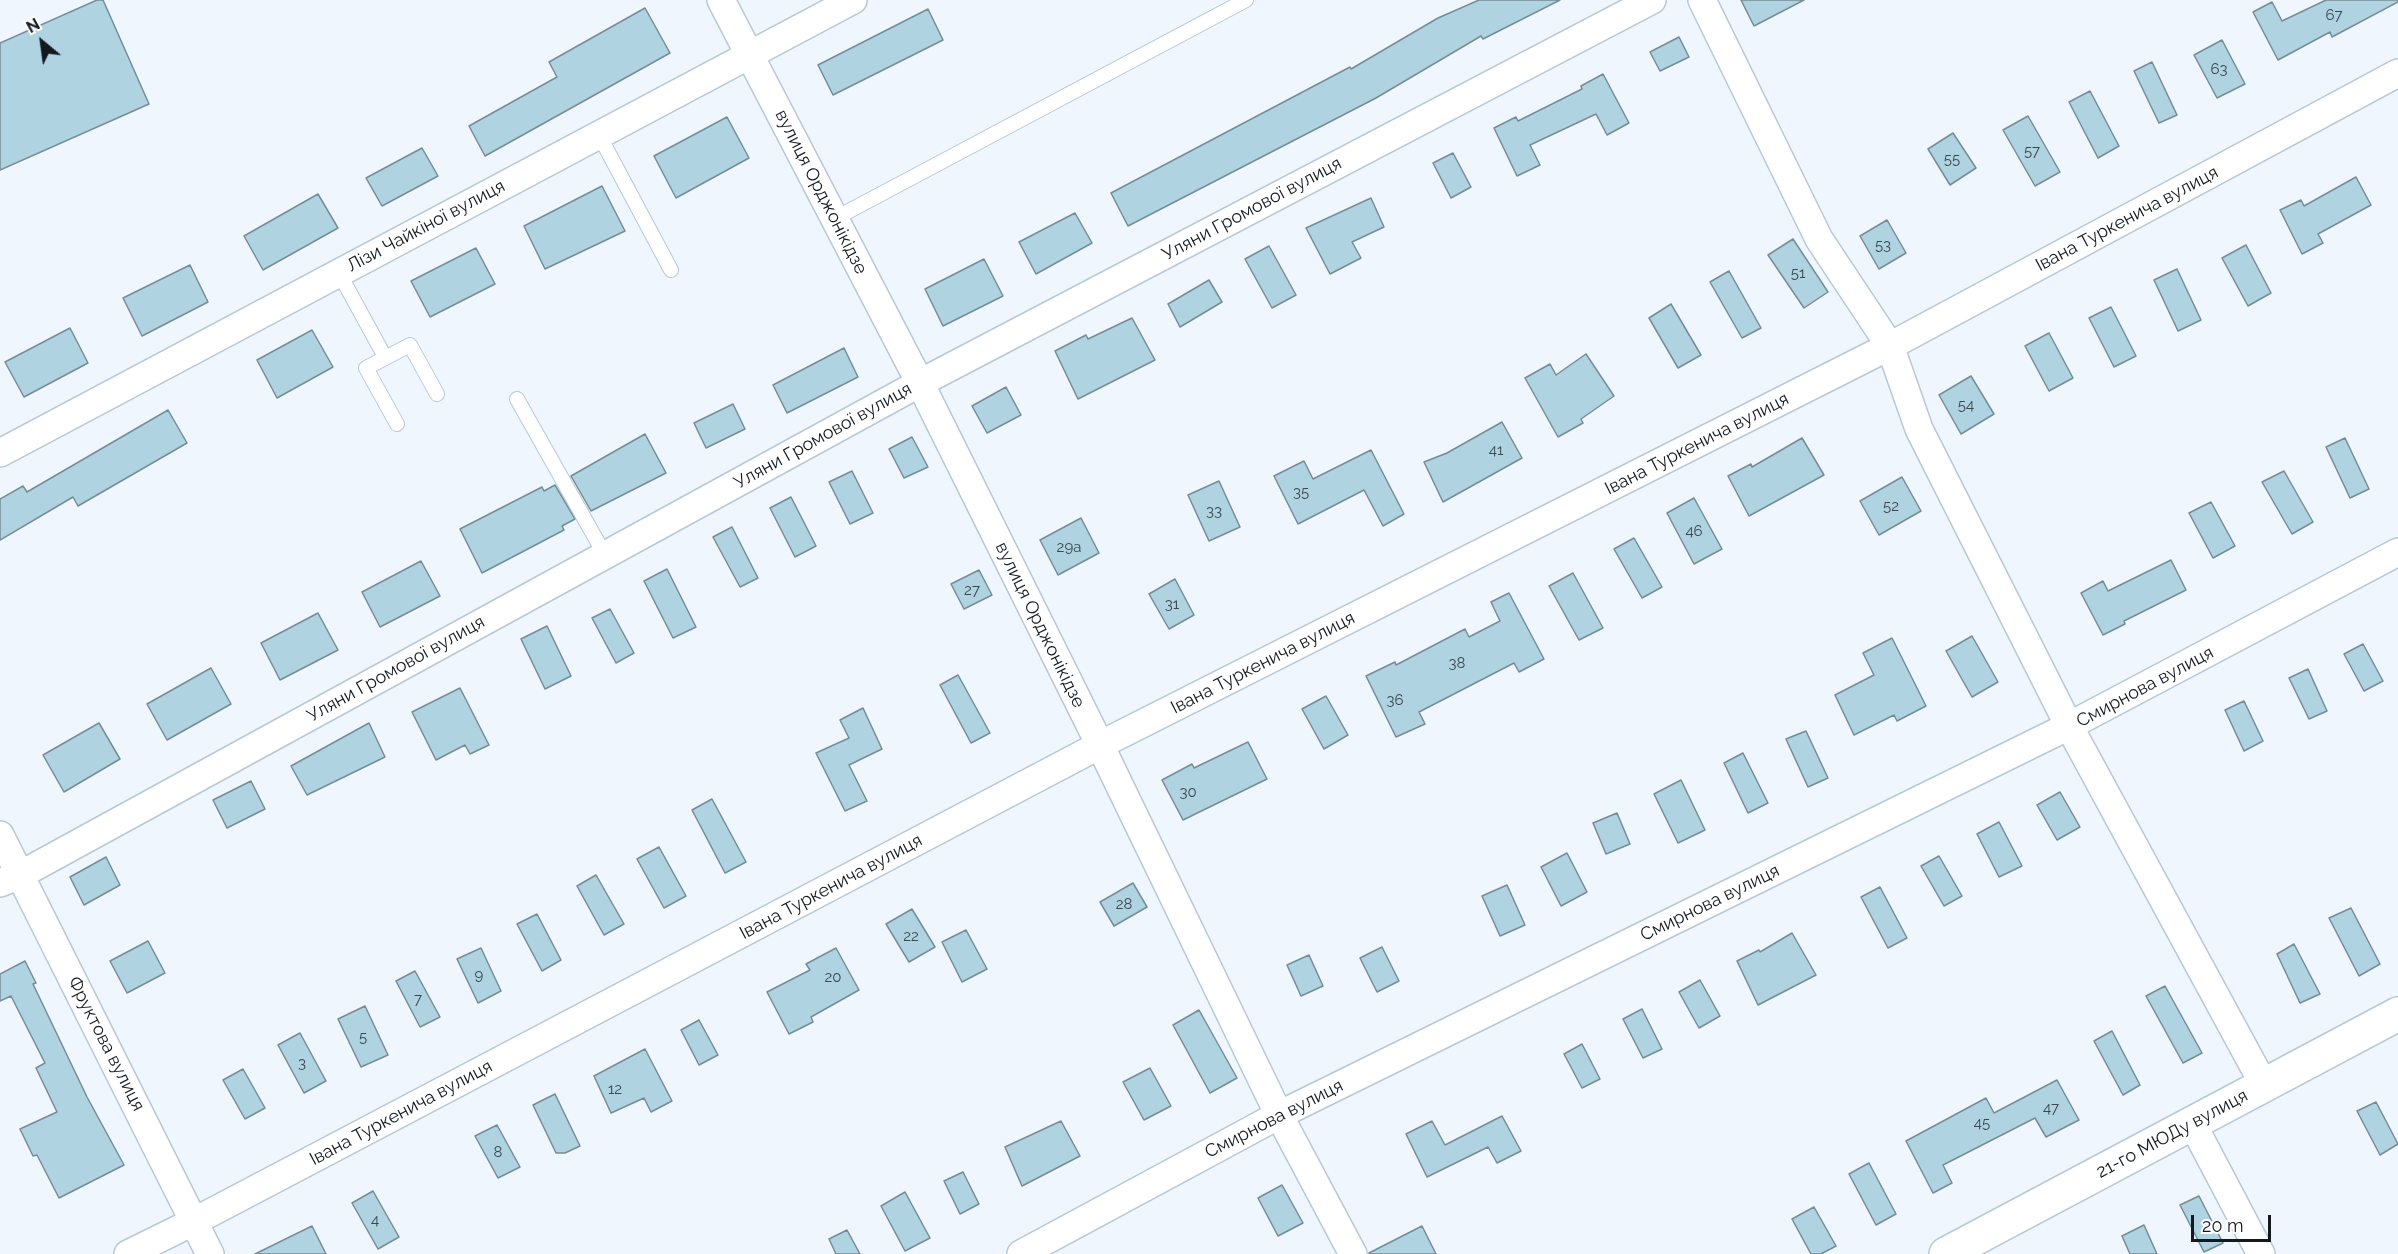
<!DOCTYPE html>
<meta charset="utf-8">
<style>
body{margin:0}
#map{position:relative;width:2398px;height:1254px;overflow:hidden;background:#eff6fe;font-family:Raleway,sans-serif}
canvas{display:block}
.north{position:absolute;left:12px;top:12px;width:60px;height:60px;-webkit-text-stroke:4px #fff;paint-order:stroke;rotate:331deg;font-size:16px;font-weight:700;line-height:24px;text-align:center;color:#13191f}
.north::after{content:'';display:block;margin:auto;width:21px;height:27px;background:#13191f;clip-path:polygon(50% 0,100% 100%,50% 72%,0 100%)}
.scale{position:absolute;left:2191px;top:1215px;width:80px;height:27px;box-sizing:border-box;border:3px solid #13191f;border-top:0;padding-left:8px;font-size:18px;line-height:21px;white-space:nowrap;color:#13191f;-webkit-text-stroke:4px #fff;paint-order:stroke}
</style>
<div id="map">
<canvas width="2398" height="1254"></canvas>
<div class="north">N</div>
<div class="scale">20 m</div>
</div>
<script>
const g = document.querySelector('canvas').getContext('2d');
g.lineJoin = 'round';
function fillPath(path, color) { g.fillStyle = color; g.fill(path, 'evenodd'); }
const poly = rows => new Path2D(rows.map(r => 'M' + r).join(''));
function strokePath(path, color, width, dash) { g.strokeStyle = color; g.lineWidth = width; g.lineCap = dash ? 'butt' : 'round'; g.setLineDash(dash || []); g.stroke(path); }
function write(font, color, halo, rows, align = 'center') {
  g.font = font + ' Raleway,sans-serif'; g.lineWidth = 4.5; g.setLineDash([]); g.textBaseline = 'middle'; g.strokeStyle = halo; g.fillStyle = color; for (const [text, x, y, turn = 0] of rows) {
    g.save(); g.translate(x, y); g.rotate((+turn || 0) * Math.PI / 180); g.textAlign = isNaN(turn) ? turn : align; if (halo) g.strokeText(text, 0, 0); g.fillText(text, 0, 0); g.restore();
  }
}
const building = poly([
 [97,0,103,0,149,104,0,170,0,43,97,0],
 [1479,0,1560,0,1483,39,1481,36,1376,98,1128,226,1111,193,1350,67,1351,69,1438,18,1479,0],
 [1741,0,1804,0,1754,26,1741,0],
 [2326,0,2398,0,2398,2,2332,37,2330,32,2278,60,2253,12,2272,2,2282,21,2326,0],
 [645,8,670,53,485,156,469,126,557,77,549,62,645,8],
 [928,9,943,40,833,95,818,65,928,9],
 [1679,37,1689,57,1660,71,1650,52,1679,37],
 [2222,40,2245,84,2217,98,2194,55,2222,40],
 [2152,62,2177,115,2159,123,2134,71,2152,62],
 [1603,74,1629,123,1607,135,1596,114,1530,145,1540,165,1517,176,1494,128,1516,117,1518,121,1582,89,1581,86,1603,74],
 [2090,91,2119,146,2098,158,2069,102,2090,91],
 [2028,116,2060,172,2035,186,2003,130,2028,116],
 [727,117,749,158,676,198,654,156,727,117],
 [1953,133,1976,168,1950,185,1928,149,1953,133],
 [422,148,438,176,382,206,366,178,422,148],
 [1453,153,1471,187,1451,198,1433,163,1453,153],
 [2356,177,2371,205,2318,234,2323,243,2302,254,2280,210,2301,200,2304,206,2356,177],
 [602,186,625,231,545,269,524,226,602,186],
 [318,194,338,228,263,270,244,236,318,194],
 [1371,198,1384,227,1352,242,1361,258,1330,274,1306,228,1371,198],
 [1075,213,1092,243,1036,274,1019,242,1075,213],
 [1887,220,1906,253,1879,269,1860,236,1887,220],
 [1793,239,1828,292,1804,308,1768,255,1793,239],
 [2246,245,2271,293,2248,306,2222,258,2246,245],
 [1269,246,1296,295,1272,308,1245,259,1269,246],
 [476,248,495,284,430,317,411,281,476,248],
 [984,259,1003,296,943,326,925,289,984,259],
 [190,265,208,302,142,336,123,298,190,265],
 [2177,269,2201,320,2178,331,2154,280,2177,269],
 [1729,271,1761,328,1742,338,1710,282,1729,271],
 [1209,280,1222,302,1180,327,1168,304,1209,280],
 [1671,304,1701,355,1678,368,1649,318,1671,304],
 [2111,307,2136,356,2114,367,2089,318,2111,307],
 [1132,318,1155,360,1078,399,1055,351,1086,335,1088,339,1132,318],
 [70,328,88,363,24,397,5,362,70,328],
 [312,330,333,367,277,398,257,360,312,330],
 [2049,333,2073,378,2049,391,2025,346,2049,333],
 [844,348,858,377,787,413,773,385,844,348],
 [1586,354,1614,396,1581,419,1583,423,1558,437,1525,378,1550,364,1556,375,1586,354],
 [1971,376,1994,414,1961,434,1939,395,1971,376],
 [1006,387,1021,415,987,433,972,406,1006,387],
 [733,404,745,429,706,448,694,423,733,404],
 [168,410,187,443,78,506,73,497,0,540,0,499,23,486,27,492,168,410],
 [1502,422,1522,458,1443,502,1424,462,1447,453,1502,422],
 [645,434,666,473,591,511,571,476,645,434],
 [912,437,928,467,904,478,889,449,912,437],
 [1802,438,1824,475,1749,516,1728,476,1751,464,1752,467,1802,438],
 [2345,438,2369,489,2350,498,2326,447,2345,438],
 [1371,450,1404,514,1383,526,1364,490,1298,524,1274,476,1304,461,1313,479,1371,450],
 [852,471,873,513,850,524,829,482,852,471],
 [2284,471,2313,522,2292,534,2262,482,2284,471],
 [1902,477,1921,511,1879,535,1860,501,1902,477],
 [1219,481,1240,527,1209,541,1188,495,1219,481],
 [555,485,575,519,562,526,564,530,482,573,460,529,542,487,544,491,555,485],
 [791,497,816,546,795,557,770,508,791,497],
 [1694,498,1722,549,1694,564,1667,513,1694,498],
 [2211,502,2235,546,2213,558,2189,513,2211,502],
 [1081,518,1099,553,1058,575,1040,540,1081,518],
 [732,527,758,578,740,587,713,537,732,527],
 [1634,538,1662,587,1642,598,1614,549,1634,538],
 [2171,560,2186,590,2124,621,2125,624,2103,635,2081,593,2103,581,2108,591,2171,560],
 [421,561,440,596,380,627,362,592,421,561],
 [667,569,696,627,673,638,644,581,667,569],
 [979,570,992,595,964,609,951,584,979,570],
 [1573,573,1603,628,1579,640,1549,586,1573,573],
 [1175,579,1194,615,1169,629,1149,594,1175,579],
 [1509,593,1544,659,1519,672,1514,663,1419,712,1425,724,1396,737,1366,676,1395,662,1396,665,1465,629,1469,637,1500,621,1491,602,1509,593],
 [610,609,634,653,616,663,592,618,610,609],
 [318,613,338,650,280,680,261,643,318,613],
 [547,626,571,676,545,689,521,639,547,626],
 [1972,636,1998,682,1972,697,1946,651,1972,636],
 [1892,638,1926,706,1897,721,1894,715,1854,735,1835,695,1874,675,1863,653,1892,638],
 [2363,644,2383,681,2364,691,2344,654,2363,644],
 [211,668,231,704,167,740,147,704,211,668],
 [2308,669,2327,711,2309,719,2289,678,2308,669],
 [958,675,990,733,971,743,940,685,958,675],
 [460,688,489,745,470,754,465,745,436,760,412,712,460,688],
 [1326,696,1348,735,1324,749,1302,709,1326,696],
 [2244,701,2263,741,2244,751,2225,710,2244,701],
 [863,708,882,749,849,765,867,801,845,811,816,753,849,738,840,720,863,708],
 [99,723,120,759,64,792,43,755,99,723],
 [369,723,385,757,307,795,291,766,369,723],
 [1806,731,1828,778,1808,787,1786,739,1806,731],
 [1248,742,1267,779,1183,820,1162,780,1192,764,1194,768,1248,742],
 [1743,753,1768,803,1748,813,1724,763,1743,753],
 [1681,780,1705,830,1678,843,1654,794,1681,780],
 [251,781,265,809,227,828,213,800,251,781],
 [2060,792,2080,827,2057,840,2037,805,2060,792],
 [712,799,746,862,725,873,692,810,712,799],
 [1617,813,1630,844,1606,854,1593,823,1617,813],
 [1999,822,2022,866,1999,877,1977,834,1999,822],
 [659,847,686,896,664,908,637,859,659,847],
 [1567,853,1587,892,1561,906,1541,867,1567,853],
 [1939,856,1962,896,1944,906,1921,866,1939,856],
 [106,857,120,885,84,905,70,877,106,857],
 [596,875,624,924,604,935,577,886,596,875],
 [1133,883,1147,907,1114,926,1100,902,1133,883],
 [1507,885,1525,925,1500,936,1482,896,1507,885],
 [1880,887,1907,938,1888,948,1861,897,1880,887],
 [2351,908,2380,964,2359,976,2329,918,2351,908],
 [912,909,935,947,909,962,886,924,912,909],
 [537,914,561,960,542,971,517,924,537,914],
 [966,930,987,969,962,982,942,942,966,930],
 [1792,933,1816,975,1758,1005,1737,961,1759,950,1760,952,1792,933],
 [148,941,165,973,127,993,110,961,148,941],
 [2294,944,2320,994,2300,1003,2277,954,2294,944],
 [1382,947,1399,981,1377,992,1360,958,1382,947],
 [481,948,501,991,478,1003,457,959,481,948],
 [836,948,859,990,811,1017,813,1022,789,1034,767,992,810,970,806,964,836,948],
 [1309,955,1323,986,1301,996,1287,965,1309,955],
 [25,961,36,983,33,984,87,1097,124,1165,59,1198,37,1155,33,1156,20,1129,57,1112,36,1068,45,1063,11,996,0,1001,0,974,25,961],
 [415,971,440,1017,420,1027,396,981,415,971],
 [1700,980,1720,1016,1699,1028,1679,992,1700,980],
 [2165,986,2202,1053,2183,1063,2146,996,2165,986],
 [365,1006,388,1055,361,1067,338,1019,365,1006],
 [1642,1009,1662,1049,1643,1058,1623,1019,1642,1009],
 [1199,1010,1237,1078,1210,1093,1173,1025,1199,1010],
 [699,1020,718,1055,699,1065,681,1030,699,1020],
 [2112,1031,2140,1085,2123,1095,2094,1041,2112,1031],
 [300,1033,326,1081,304,1093,278,1045,300,1033],
 [1582,1044,1600,1079,1582,1088,1564,1054,1582,1044],
 [645,1049,672,1101,651,1112,644,1098,611,1113,594,1076,645,1049],
 [1150,1068,1171,1106,1144,1120,1123,1082,1150,1068],
 [243,1069,265,1108,245,1119,223,1080,243,1069],
 [2057,1080,2079,1120,2046,1137,2035,1118,1943,1165,1952,1183,1933,1193,1906,1141,1986,1098,1994,1113,2057,1080],
 [555,1094,580,1146,565,1153,556,1153,533,1105,555,1094],
 [2376,1102,2398,1144,2380,1155,2357,1111,2376,1102],
 [1502,1116,1521,1151,1497,1163,1488,1147,1427,1177,1406,1134,1432,1121,1445,1145,1502,1116],
 [1061,1121,1080,1156,1022,1186,1005,1147,1061,1121],
 [497,1125,520,1167,498,1178,475,1136,497,1125],
 [1869,1163,1896,1214,1876,1225,1849,1174,1869,1163],
 [963,1172,979,1204,960,1214,944,1181,963,1172],
 [1282,1185,1303,1223,1278,1236,1258,1198,1282,1185],
 [373,1191,399,1237,378,1249,352,1203,373,1191],
 [905,1192,930,1238,905,1251,881,1206,905,1192],
 [2199,1196,2223,1243,2204,1252,2180,1205,2199,1196],
 [1814,1207,1836,1246,1821,1254,1811,1254,1792,1219,1814,1207],
 [2144,1225,2157,1254,2130,1254,2122,1236,2144,1225],
 [312,1226,326,1254,255,1254,312,1226],
 [1422,1226,1436,1254,1369,1254,1369,1253,1422,1226],
 [847,1230,860,1254,836,1254,829,1239,847,1230]
]);
fillPath(building, '#b0d3e2');
strokePath(building, '#758d97', 1.5);
const service = poly([
 [599,135,671,270],
 [834,219,1246,0],
 [339,273,385,357],
 [517,399,605,555],
 [397,424,366,368,410,345,437,394]
]);
const minor = poly([
 [721,0,920,383,1100,745,1279,1115,1353,1254],
 [1702,0,1819,239,1890,346,1919,429,2069,726,2264,1085],
 [0,453,853,0],
 [0,835,210,1254],
 [0,883,20,875,920,383,1652,0],
 [2192,1123,2261,1254],
 [128,1254,195,1221,1100,745,1890,346,2398,73],
 [1021,1254,1279,1115,2069,726,2398,552]
]);
const tertiary = poly([
 [1946,1254,2398,1014]
]);
strokePath(service, '#b7c8d9', 16);
strokePath(minor, '#b7c8d9', 30);
strokePath(tertiary, '#b7c8d9', 36);
strokePath(service, '#fff', 14);
strokePath(minor, '#fff', 27);
strokePath(tertiary, '#fff', 33);
write('15px', '#3a4850', null, [
 ["67",2334,15],
 ["63",2219,69],
 ["57",2032,151],
 ["55",1952,159],
 ["53",1883,245],
 ["51",1798,273],
 ["54",1966,405],
 ["41",1496,450],
 ["35",1301,492],
 ["52",1891,506],
 ["33",1214,511],
 ["46",1694,531],
 ["29а",1069,547],
 ["27",972,590],
 ["31",1172,604],
 ["38",1457,663],
 ["36",1395,700],
 ["30",1188,792],
 ["28",1124,904],
 ["22",911,936],
 ["9",479,975],
 ["20",833,977],
 ["7",418,999],
 ["5",363,1037],
 ["3",302,1063],
 ["12",615,1089],
 ["47",2051,1108],
 ["45",1982,1123],
 ["8",498,1152],
 ["4",375,1220]
]);
write('18px', '#13191f', '#fff', [
 ["вулиця Орджонікідзе",821,192,63],
 ["Уляни Громової вулиця",1252,209,-28],
 ["Івана Туркенича вулиця",2127,219,-28],
 ["Лізи Чайкіної вулиця",426,226,-28],
 ["Уляни Громової вулиця",823,436,-29],
 ["Івана Туркенича вулиця",1697,444,-27],
 ["вулиця Орджонікідзе",1040,625,64],
 ["Івана Туркенича вулиця",1263,663,-27],
 ["Уляни Громової вулиця",396,669,-29],
 ["Смирнова вулиця",2145,687,-28],
 ["Івана Туркенича вулиця",831,887,-28],
 ["Смирнова вулиця",1710,903,-26],
 ["Фруктова вулиця",106,1044,63],
 ["Івана Туркенича вулиця",401,1113,-28],
 ["Смирнова вулиця",1274,1119,-27],
 ["21-го МЮДу вулиця",2172,1134,-28]
]);
</script>
